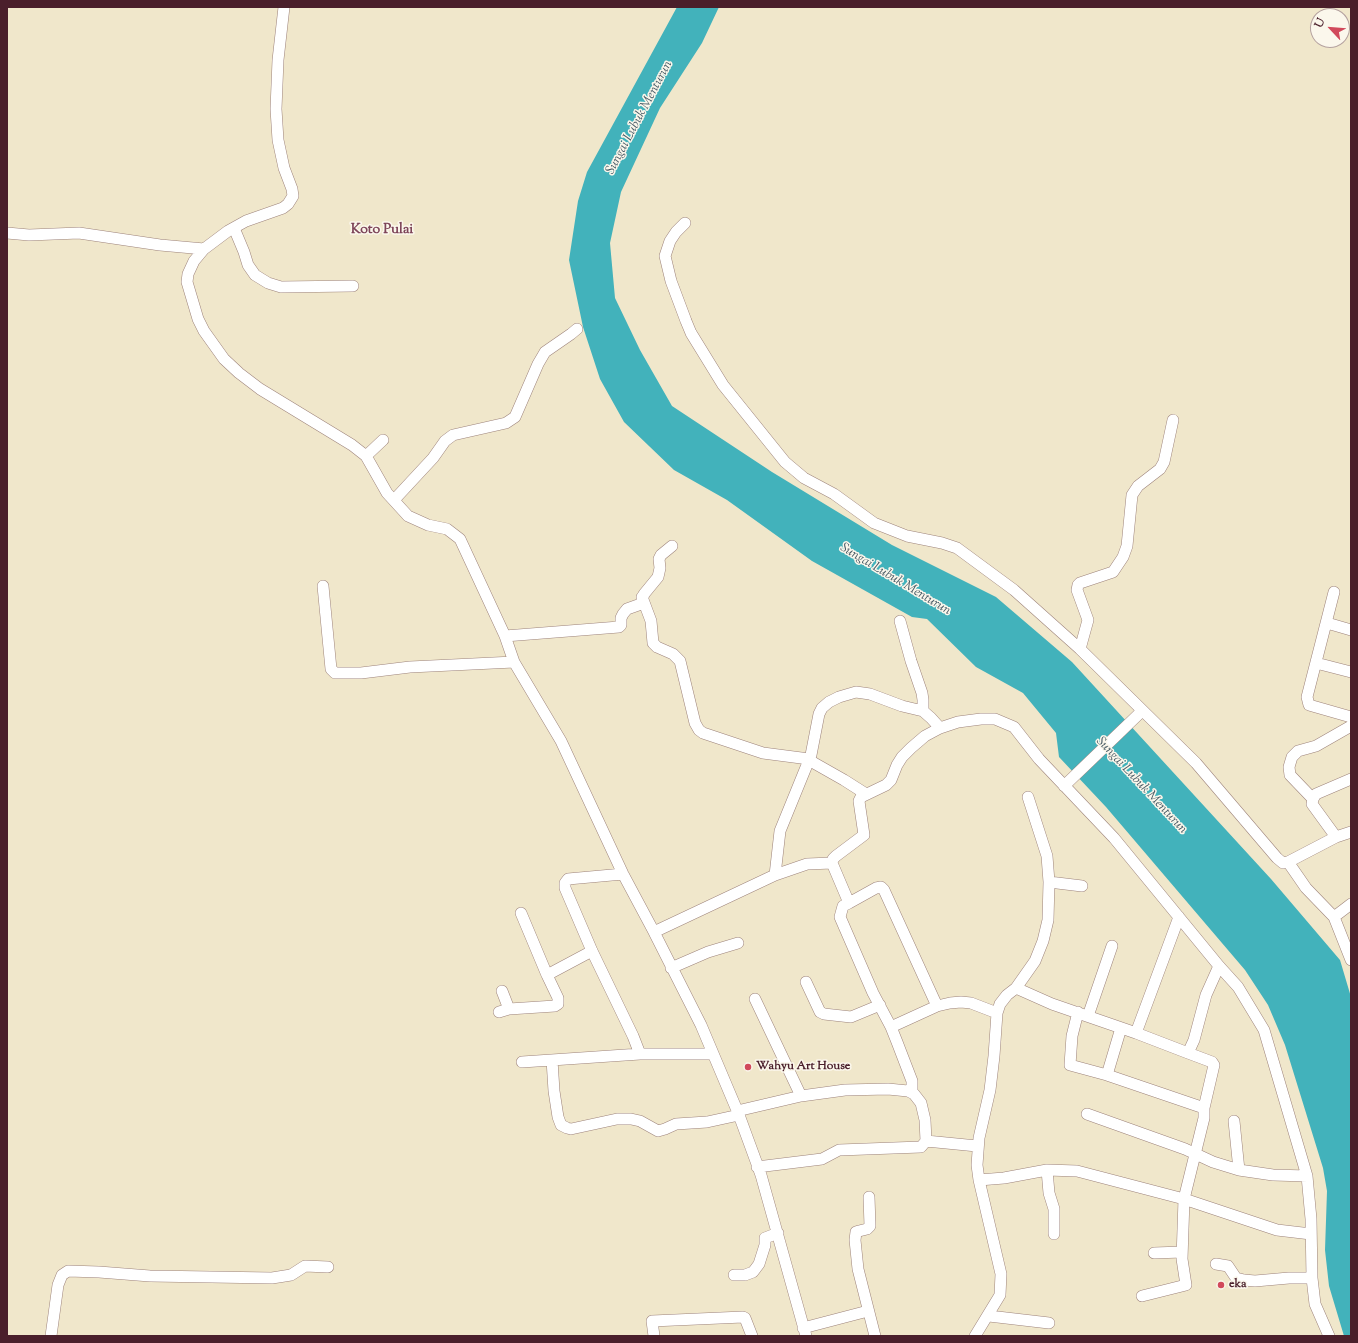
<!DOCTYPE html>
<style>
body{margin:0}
#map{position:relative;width:1358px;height:1343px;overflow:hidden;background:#f0e7cb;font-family:"Sorts Mill Goudy",serif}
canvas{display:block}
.frame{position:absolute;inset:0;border:8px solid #4a1f2b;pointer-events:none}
.north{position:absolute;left:1310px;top:8px;width:40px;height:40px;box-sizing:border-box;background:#fbf7ec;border:1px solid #b4a19f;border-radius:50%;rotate:296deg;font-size:11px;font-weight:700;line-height:16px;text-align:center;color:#4a1f2b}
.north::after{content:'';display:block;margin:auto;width:14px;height:18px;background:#d1495b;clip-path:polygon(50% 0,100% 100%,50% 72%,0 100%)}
</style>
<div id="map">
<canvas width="1358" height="1343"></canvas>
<div class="frame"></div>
<div class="north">U</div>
</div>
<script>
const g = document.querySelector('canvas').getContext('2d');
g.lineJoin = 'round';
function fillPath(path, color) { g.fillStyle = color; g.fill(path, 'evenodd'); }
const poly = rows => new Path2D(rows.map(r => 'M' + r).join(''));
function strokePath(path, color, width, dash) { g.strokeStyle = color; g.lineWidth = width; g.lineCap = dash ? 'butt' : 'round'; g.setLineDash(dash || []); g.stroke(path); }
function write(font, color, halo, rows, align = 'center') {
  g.font = font + ' "Sorts Mill Goudy",serif'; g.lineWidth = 3; g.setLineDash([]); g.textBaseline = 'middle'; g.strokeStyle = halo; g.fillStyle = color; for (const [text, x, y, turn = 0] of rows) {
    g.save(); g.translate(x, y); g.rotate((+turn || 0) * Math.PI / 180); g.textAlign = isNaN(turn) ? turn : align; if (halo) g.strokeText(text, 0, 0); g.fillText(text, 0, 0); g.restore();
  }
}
fillPath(poly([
 [677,7,719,7,702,43,660,108,621,192,610,243,615,298,640,350,672,406,772,472,892,545,996,597,1072,662,1271,879,1340,960,1351,997,1351,1336,1344,1336,1329,1286,1325,1250,1327,1191,1323,1168,1285,1045,1268,1005,1245,970,1106,807,1059,757,1056,733,1023,693,976,667,927,619,912,617,812,561,727,500,674,470,624,422,600,379,583,327,569,260,578,201,587,172]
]), '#42b2bb');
const minor = poly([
 [284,7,278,60,276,109,278,140,284,168,292,189,293,196,288,204,283,208,246,221,228,231,204,249,194,261,188,274,187,282,198,319,204,331,224,359,239,373,260,389,352,445,366,456,387,493,408,516,428,525,447,529,460,539,505,636,514,662,561,741,623,874,654,932,701,1025,739,1115,761,1175,806,1336],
 [685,223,676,232,670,241,665,256,671,281,686,321,691,333,723,385,785,462,804,478,834,494,874,523,907,536,942,543,957,548,1014,590,1080,649,1196,763,1277,858,1283,863,1288,862,1336,837,1351,832],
 [234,228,244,252,248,265,255,275,268,283,281,287,353,286],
 [7,233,29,235,79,233,160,245,204,249],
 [366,456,383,440],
 [394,500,433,458,445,441,453,435,506,423,515,417,538,364,545,352,571,334,577,329],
 [323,586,331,669,335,673,361,673,410,667,514,662],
 [1334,592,1307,697,1309,705,1351,717],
 [642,597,651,621,653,643,657,647,673,654,680,661,695,723,699,730,703,733,763,753,809,759,814,763,844,780,866,794],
 [900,621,911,661,922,693,923,700,923,711],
 [1327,623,1351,630],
 [505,636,619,627,621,625,621,618,623,614,627,609,641,604,644,594,658,577,660,568,659,559,661,555,672,546],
 [1080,649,1088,620,1077,590,1078,585,1080,583,1113,572,1123,557,1127,546,1132,495,1138,486,1160,469,1164,462,1173,420],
 [1316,663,1351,672],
 [1064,786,1142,711],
 [1313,799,1290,775,1289,767,1292,757,1298,751,1316,746,1351,726],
 [1336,837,1312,804,1313,799,1316,794,1351,779],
 [1288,862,1306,888,1334,917,1351,960],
 [623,874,568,879,565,883,565,888,592,951,633,1036,640,1054],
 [775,875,807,864,832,863],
 [1049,882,1082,886],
 [849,903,843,906,840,917,873,993,891,1027,897,1042,912,1081,912,1092],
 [521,913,547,975,592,951],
 [1334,917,1351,904],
 [654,932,775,875,780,831,811,755,819,714,822,708,829,702,839,697,856,692,870,694,902,706,923,711,931,718,940,728],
 [1219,966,1238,987,1264,1030,1307,1176],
 [671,968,708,952,738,943],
 [806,982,820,1012,824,1014,851,1017,880,1005],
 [502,991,509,1009],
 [755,999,801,1096],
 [937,1006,884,890,881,887,876,888,849,903,832,863,833,859,836,856,864,835,860,808,859,801,861,797,886,785,891,780,897,765,902,757,911,748,925,736,940,728,958,722,981,719,995,719,1014,727,1039,759,1114,838,1219,966,1206,995,1194,1040,1188,1053,1136,1033,1052,1004,1016,988],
 [499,1012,509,1009,555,1006,558,1004,558,998,547,975],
 [1078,1012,1072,1036,1070,1065,1107,1075],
 [1088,1016,1112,946],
 [891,1027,937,1006,950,1003,961,1002,971,1003,997,1013],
 [1121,1028,1107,1075,1204,1108,1204,1118,1184,1199,1182,1259,1186,1285,1142,1296],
 [1136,1033,1179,917],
 [1188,1053,1212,1062,1214,1065,1204,1108],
 [552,1060,554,1091,558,1117,561,1125,567,1128,571,1129,617,1119,631,1119,640,1121,658,1131,665,1129,676,1124,707,1122,739,1115],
 [522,1062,640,1054,712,1054],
 [737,1111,801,1096,845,1090,888,1089,908,1091,914,1094,921,1103,925,1120,926,1141,921,1147,839,1150,822,1159,757,1167],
 [1087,1114,1185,1149,1213,1162,1239,1170,1273,1175,1307,1176,1311,1219,1312,1278,1315,1304,1329,1336],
 [1234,1121,1239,1170],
 [926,1141,977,1146],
 [1047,1170,1049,1193,1054,1209,1054,1234],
 [979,1180,1004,1178,1047,1170,1077,1171,1184,1199,1277,1230,1311,1234],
 [869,1197,870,1226,867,1229,859,1231,856,1232,855,1240,858,1269,875,1336],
 [1154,1253,1182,1252],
 [1216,1264,1228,1266,1236,1278,1244,1280,1255,1281,1289,1278,1312,1278],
 [734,1275,745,1275,753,1272,759,1264,765,1245,765,1238,778,1233],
 [989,1316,1049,1323],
 [803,1328,868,1311],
 [51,1336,58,1285,62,1275,68,1271,99,1272,150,1276,272,1278,291,1275,305,1266,328,1267],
 [654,1336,652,1321,743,1317,745,1318,752,1336],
 [975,1336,1000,1295,1001,1274,979,1180,977,1165,979,1138,990,1090,994,1056,997,1013,1000,1004,1007,995,1016,988,1035,961,1043,941,1048,920,1049,882,1047,856,1028,797]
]);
strokePath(minor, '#9d837b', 12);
strokePath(minor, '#fff', 11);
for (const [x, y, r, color] of [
 [748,1067,4,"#d1495b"],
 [1221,1285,4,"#d1495b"]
]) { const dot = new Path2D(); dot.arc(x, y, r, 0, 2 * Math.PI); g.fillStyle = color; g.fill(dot); strokePath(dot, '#fbf7ec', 1.5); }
write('bold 12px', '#4a1f2b', '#fbf7ec', [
 ["Wahyu Art House",756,1067],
 ["eka",1229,1285]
], 'left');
write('italic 13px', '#475a65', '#fbf7ec', [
 ["Sungai Lubuk Menturun",640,118,-62],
 ["Sungai Lubuk Menturun",895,580,31],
 ["Sungai Lubuk Menturun",1141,786,47]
]);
write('bold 14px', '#7d4458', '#fbf7ec', [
 ["Koto Pulai",382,231]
]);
</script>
